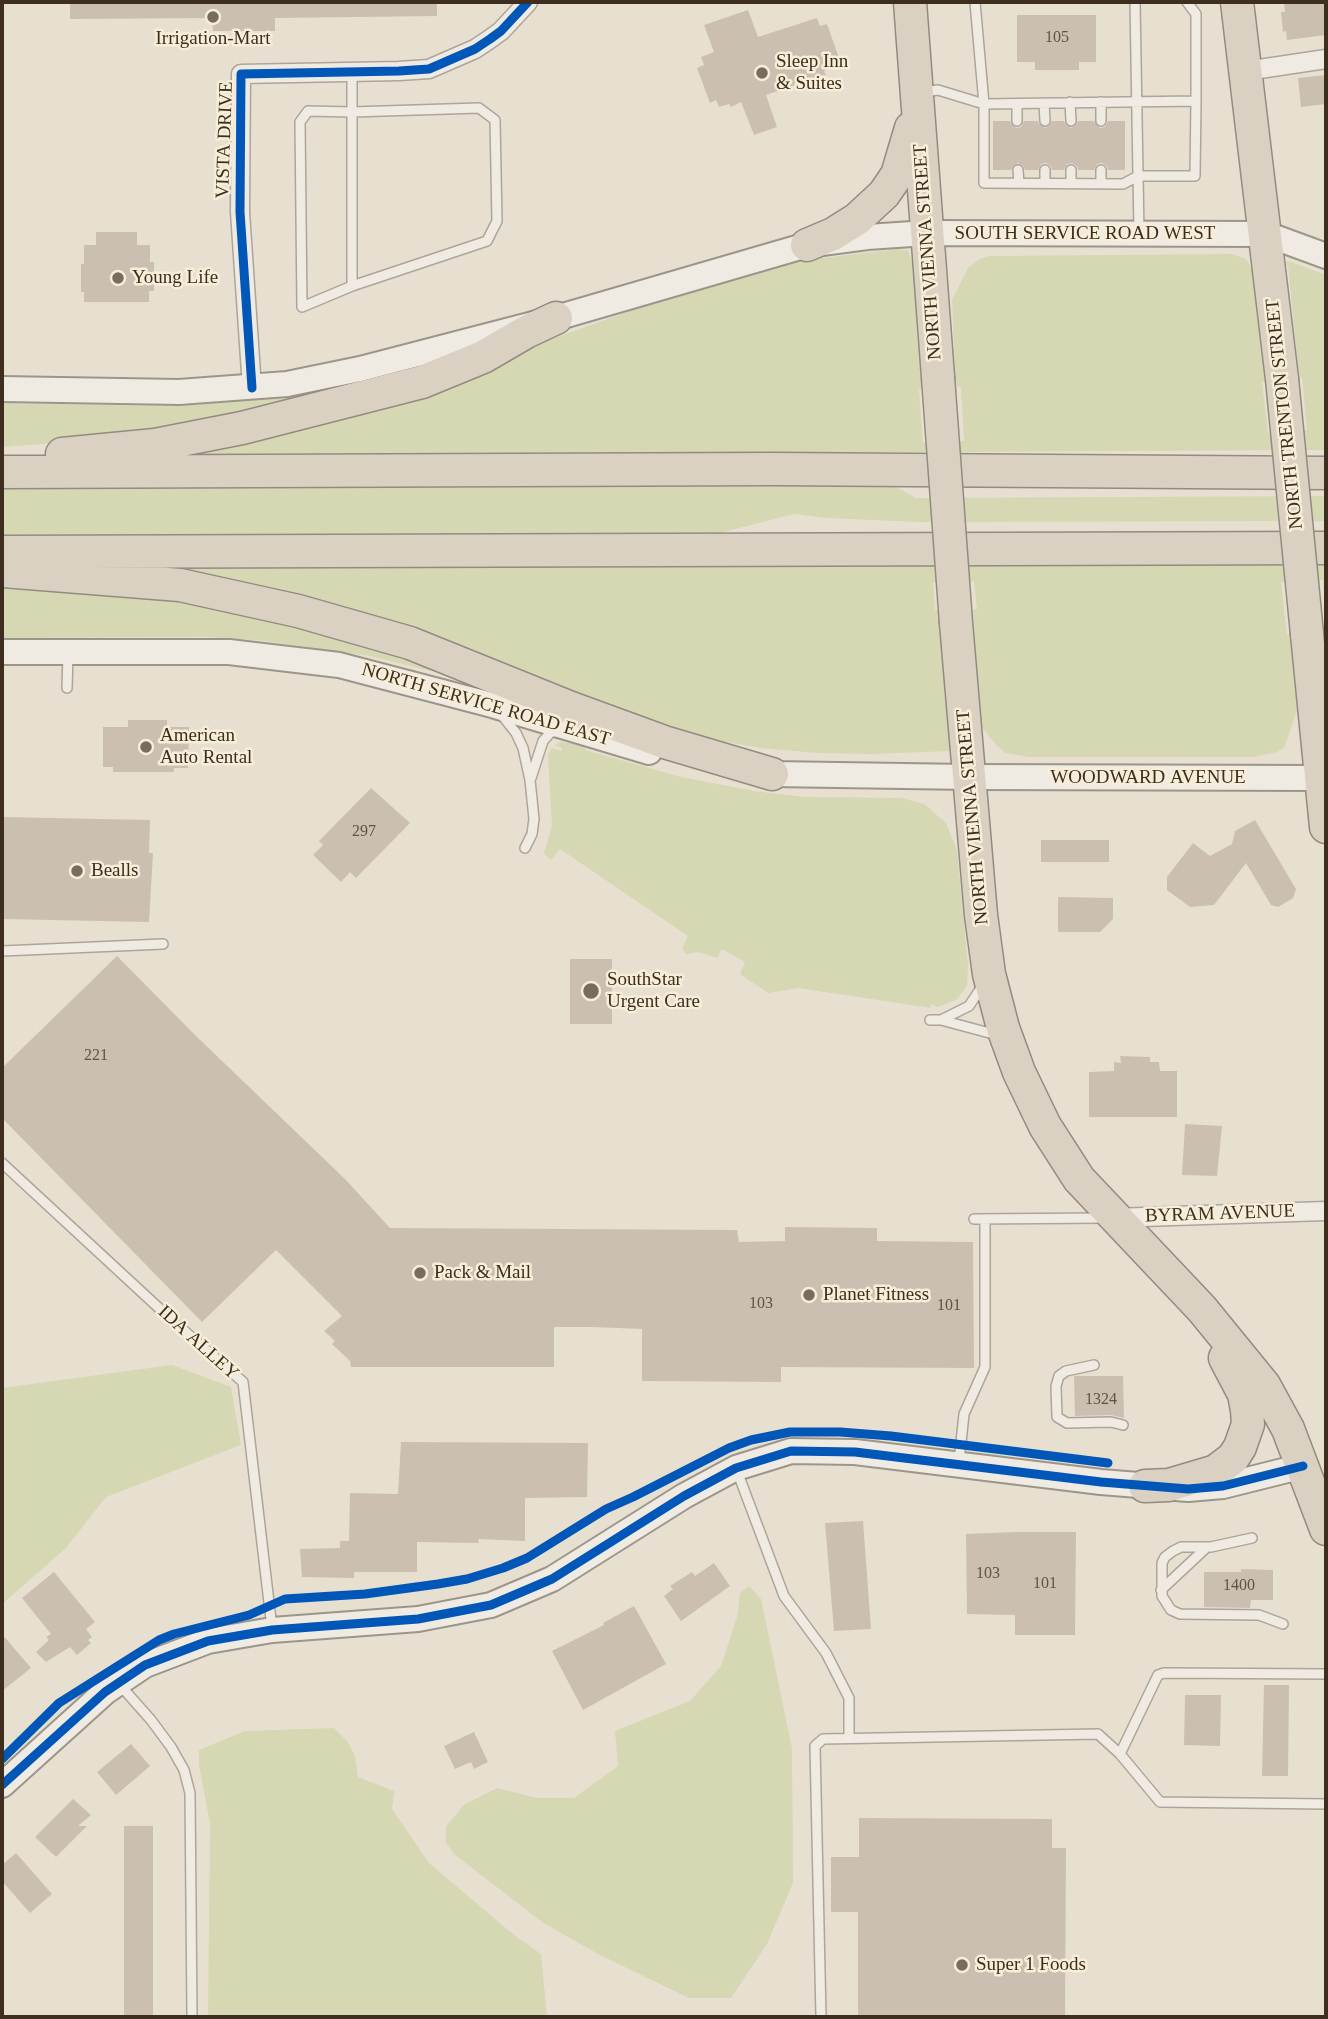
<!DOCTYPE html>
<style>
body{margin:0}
#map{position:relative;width:1328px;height:2019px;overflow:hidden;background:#e7e0d1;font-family:Georgia,serif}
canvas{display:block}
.frame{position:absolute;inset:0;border:4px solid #3d2e20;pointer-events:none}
</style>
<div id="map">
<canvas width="1328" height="2019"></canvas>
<div class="frame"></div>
</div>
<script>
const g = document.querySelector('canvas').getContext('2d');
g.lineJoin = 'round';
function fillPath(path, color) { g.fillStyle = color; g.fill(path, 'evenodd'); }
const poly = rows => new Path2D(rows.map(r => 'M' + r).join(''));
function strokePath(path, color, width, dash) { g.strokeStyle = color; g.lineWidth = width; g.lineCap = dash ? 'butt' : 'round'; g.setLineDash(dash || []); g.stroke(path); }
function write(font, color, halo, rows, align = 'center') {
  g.font = font + ' Georgia,serif'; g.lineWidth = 5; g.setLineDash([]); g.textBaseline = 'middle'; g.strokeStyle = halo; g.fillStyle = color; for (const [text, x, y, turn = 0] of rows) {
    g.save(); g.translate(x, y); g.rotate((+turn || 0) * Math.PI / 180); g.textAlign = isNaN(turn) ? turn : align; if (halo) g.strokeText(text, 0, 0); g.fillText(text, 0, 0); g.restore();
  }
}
fillPath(poly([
 [898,249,908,250,912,263,919,336,922,389,919,390,923,443,964,441,961,387,957,387,955,374,952,300,968,268,980,259,989,256,1232,254,1246,259,1256,276,1266,381,1262,382,1268,433,1307,430,1302,377,1299,377,1288,266,1285,264,1288,261,1326,275,1326,450,191,456,190,451,527,348,707,283,745,273,814,259],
 [361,380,362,384,310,401,109,439,2,447,2,403,158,406,202,404,293,394],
 [894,486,916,498,1326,496,1326,521,919,522,827,518,794,514,716,534,2,537,2,489],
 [1326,563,1326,620,1323,580,1281,582,1287,635,1291,635,1297,711,1284,748,1277,752,1254,757,1028,757,1006,753,998,747,980,725,971,640,975,639,973,610,977,609,974,581,933,582,935,610,939,610,950,751,872,754,819,753,760,748,693,736,186,573,187,569,190,568],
 [2,589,93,593,213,603,433,665,431,671,370,656,257,640,203,637,2,638],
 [560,742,586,745,585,750,681,777,754,791,805,797,902,798,924,804,946,823,957,850,968,965,967,986,956,1000,938,1007,931,1004,931,1008,798,988,768,993,740,974,745,962,722,949,717,958,698,952,686,954,682,949,688,936,560,849,551,860,544,854,552,825,548,755,552,748,561,751,562,748,555,745],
 [172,1365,231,1387,241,1445,106,1497,66,1548,2,1604,2,1388],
 [749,1586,761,1599,792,1748,793,1883,767,1944,731,1998,689,1998,598,1954,542,1922,454,1854,446,1843,446,1826,465,1804,497,1788,537,1798,574,1798,618,1766,615,1731,690,1701,721,1666,737,1617,740,1593],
 [334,1728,348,1742,355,1756,358,1777,394,1791,392,1809,429,1863,514,1935,541,1954,547,2017,208,2017,210,1823,199,1765,199,1750,245,1731]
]), '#d6d7b3');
fillPath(poly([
 [70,2,437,2,437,16,275,18,275,31,213,31,212,18,70,19],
 [1284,2,1326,2,1326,35,1287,40,1286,31,1283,32,1281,12,1285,12],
 [748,10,758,37,817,18,820,26,827,24,839,58,832,60,834,67,824,71,826,75,766,95,777,127,754,135,741,102,731,107,729,104,719,107,716,100,710,103,697,68,704,65,701,57,714,52,704,25],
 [1017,15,1096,15,1096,62,1079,62,1079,70,1035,70,1035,62,1017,62],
 [1326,75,1326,104,1301,107,1298,78],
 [993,121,1010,121,1016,128,1021,127,1024,121,1038,121,1040,125,1045,128,1049,126,1052,121,1064,121,1066,125,1071,128,1075,126,1078,121,1094,121,1100,128,1105,127,1108,121,1125,121,1125,170,1108,170,1107,166,1102,163,1097,164,1094,170,1078,170,1077,166,1072,163,1067,164,1064,170,1052,170,1051,166,1046,163,1041,164,1038,170,1025,170,1023,166,1018,163,1014,165,1011,170,993,170],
 [96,232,137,232,137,245,150,245,150,262,154,262,154,291,149,291,149,302,84,302,84,292,81,292,81,264,84,264,84,245,96,245],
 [128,720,167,720,167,727,189,727,188,768,174,768,174,772,113,772,113,767,103,767,103,727,128,727],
 [371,788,410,823,356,878,350,872,341,882,313,855,323,845,319,841],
 [2,817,150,820,149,853,153,853,149,922,2,919],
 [1255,820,1296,889,1293,898,1278,907,1271,905,1246,863,1214,905,1190,907,1167,890,1167,877,1193,843,1210,856,1232,844,1235,831],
 [1041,840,1109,840,1109,862,1041,862],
 [1058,897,1113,898,1113,919,1100,932,1058,932],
 [117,956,196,1036,345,1179,390,1228,737,1230,739,1242,785,1241,785,1227,877,1228,877,1241,973,1242,974,1368,781,1367,781,1382,642,1381,642,1329,592,1327,554,1327,554,1367,351,1367,350,1361,332,1344,335,1341,324,1331,342,1316,276,1250,202,1322,2,1118,2,1068],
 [570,959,612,959,612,1024,570,1024],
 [1120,1056,1150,1057,1150,1062,1159,1062,1160,1071,1177,1071,1177,1117,1089,1117,1089,1072,1114,1071,1114,1062,1121,1063],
 [1185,1124,1222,1126,1217,1176,1182,1175],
 [1074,1376,1123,1376,1124,1418,1111,1415,1075,1416],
 [401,1442,588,1443,587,1497,525,1498,525,1541,478,1539,479,1543,417,1542,417,1572,354,1572,354,1578,302,1577,300,1549,340,1548,340,1541,349,1541,350,1493,398,1494],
 [863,1521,871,1629,834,1631,825,1523],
 [1016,1532,1076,1532,1075,1635,1015,1635,1015,1615,967,1614,966,1534],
 [714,1563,730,1586,681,1621,664,1596,673,1589,670,1586,692,1572,695,1576],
 [1241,1569,1273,1570,1273,1600,1251,1600,1250,1608,1204,1607,1204,1572,1241,1572],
 [54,1572,95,1622,86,1629,92,1637,88,1640,91,1643,77,1655,70,1647,46,1662,36,1652,49,1640,46,1637,51,1634,22,1598],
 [634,1606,666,1664,583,1710,552,1651,604,1625,603,1623],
 [2,1634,31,1668,2,1691],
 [1264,1685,1289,1685,1288,1776,1262,1776],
 [1185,1695,1221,1695,1220,1746,1184,1745],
 [474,1732,488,1762,474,1769,471,1762,455,1769,444,1746],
 [131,1744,150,1766,116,1795,97,1772],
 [73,1799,91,1815,78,1826,87,1826,56,1857,35,1837],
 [859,1818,1052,1819,1052,1848,1066,1848,1065,2017,858,2017,858,1912,831,1912,831,1857,859,1857],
 [124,1826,153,1826,153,2017,124,2017],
 [16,1853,52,1894,30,1913,2,1881,2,1865]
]), '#cbbfb2');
const lane = poly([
 [1135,2,1139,232],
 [1187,2,1196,14,1196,101,1195,176,1138,176,1123,184,984,183,984,104,1196,101],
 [923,92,938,90,984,104,975,2],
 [1070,102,1071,121],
 [1101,102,1101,121],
 [1044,103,1045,121],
 [1017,104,1017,121],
 [1018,170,1019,183],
 [1045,170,1045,183],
 [1071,170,1071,183],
 [1101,170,1101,184],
 [352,286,487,241,497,221,495,120,479,108,352,112,308,111,300,122,302,307,352,286,352,72],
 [67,688,68,654],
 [501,714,516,733,523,748,530,780,534,819,532,834,525,848],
 [531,778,543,741,550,733,559,730],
 [2,951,163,944],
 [930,1020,941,1020,997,1035],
 [941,1020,969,1006,983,985],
 [2,1163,174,1322,243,1382,272,1628],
 [974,1219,1105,1218],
 [1094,1365,1066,1371,1059,1376,1056,1386,1057,1417,1067,1423,1111,1422,1123,1425],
 [959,1461,964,1414,985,1367,985,1219],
 [737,1471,784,1596,826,1653,849,1698,849,1738],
 [1252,1538,1211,1547,1181,1547,1173,1551,1165,1557,1162,1563,1162,1596,1171,1610,1180,1614,1259,1615,1283,1624],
 [1161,1590,1207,1547],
 [120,1685,151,1720,171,1747,184,1770,190,1793,192,2017],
 [1120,1754,1158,1675,1164,1673,1326,1674],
 [821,2017,815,1746,823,1739,1098,1734,1120,1754,1160,1802,1326,1804]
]);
const street = poly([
 [1246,71,1326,59],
 [252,388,240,212,241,74,399,71,429,69,475,49,490,39,501,31,528,2],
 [1113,1218,1326,1211]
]);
const secondary = poly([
 [2,389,179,392,287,384,360,369,556,318,807,245,867,237,927,233,1266,234,1326,256],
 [2,652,229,652,339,665,492,705,649,752],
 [754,771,772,774,969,777,1322,778,1326,776],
 [2,1785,105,1692,145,1665,208,1641,272,1630,418,1619,491,1605,552,1579,684,1496,736,1468,791,1451,855,1452,1101,1482,1188,1489,1223,1486,1303,1466]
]);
const highway = poly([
 [910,2,938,377],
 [1237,2,1282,379],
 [807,245,833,234,857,219,884,194,897,175,911,128],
 [62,454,155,445,242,428,422,382,483,357,526,332,556,318],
 [2,472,773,469,1326,473],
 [2,552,1326,548],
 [3,571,180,585,298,611,410,643,571,708,664,742,772,774],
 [956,623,981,915,989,974,1003,1028,1019,1072,1045,1126,1079,1179,1202,1309,1264,1385,1288,1429,1326,1529],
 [1307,634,1326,827],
 [1145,1486,1169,1485,1216,1471,1233,1458,1240,1447,1248,1424,1247,1410,1244,1394,1225,1358]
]);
strokePath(lane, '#ada599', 12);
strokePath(street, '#ada599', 21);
strokePath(secondary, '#9c958a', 28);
strokePath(highway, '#928b80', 35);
strokePath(lane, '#efebe3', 9);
strokePath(street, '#efebe3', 18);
strokePath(secondary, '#efebe3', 24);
strokePath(highway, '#dad1c2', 32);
const highwayBridge = poly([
 [938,377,956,623],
 [1282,379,1307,634]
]);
strokePath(highwayBridge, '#928b80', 35, []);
strokePath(highwayBridge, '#dad1c2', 32);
strokePath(poly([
 [252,388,240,212,241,74,399,71,429,69,475,49,490,39,501,31,528,2],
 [2,1759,59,1703,159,1640,174,1634,249,1615,285,1599,365,1594,438,1584,467,1579,503,1568,527,1558,606,1509,633,1497,729,1448,751,1440,790,1432,840,1432,891,1436,1108,1463],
 [2,1785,105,1692,145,1665,208,1641,272,1630,418,1619,491,1605,552,1579,684,1496,736,1468,791,1451,855,1452,1101,1482,1188,1489,1223,1486,1303,1466]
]), '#0057b8', 9);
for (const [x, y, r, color] of [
 [213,17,7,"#786c5e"],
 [762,73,7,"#786c5e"],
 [118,278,7,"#786c5e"],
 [146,747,7,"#786c5e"],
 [77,871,7,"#786c5e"],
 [591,991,9,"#786c5e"],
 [420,1273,7,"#786c5e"],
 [809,1295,7,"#786c5e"],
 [962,1965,7,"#786c5e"]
]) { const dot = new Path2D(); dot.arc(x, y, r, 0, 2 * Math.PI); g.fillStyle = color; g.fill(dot); strokePath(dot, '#f7eed8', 2.5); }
write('16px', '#605244', null, [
 ["105",1057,38],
 ["297",364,832],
 ["221",96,1056],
 ["103",761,1304],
 ["101",949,1306],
 ["1324",1101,1400],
 ["103",988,1574],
 ["101",1045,1584],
 ["1400",1239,1586]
]);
write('19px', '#3d2e20', '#f7eed8', [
 ["Irrigation-Mart",213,39,"center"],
 ["Sleep Inn",776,62],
 ["& Suites",776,84],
 ["Young Life",132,278],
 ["American",160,736],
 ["Auto Rental",160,758],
 ["Bealls",91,871],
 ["SouthStar",607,980],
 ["Urgent Care",607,1002],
 ["Pack & Mail",434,1273],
 ["Planet Fitness",823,1295],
 ["Super 1 Foods",976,1965]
], 'left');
write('19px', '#3d2e20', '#f7eed8', [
 ["VISTA DRIVE",225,140,-88],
 ["SOUTH SERVICE ROAD WEST",1085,234],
 ["NORTH VIENNA STREET",928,252,-94],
 ["NORTH TRENTON STREET",1285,414,-96],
 ["NORTH SERVICE ROAD EAST",486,705,16],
 ["WOODWARD AVENUE",1148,778],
 ["NORTH VIENNA STREET",973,817,-95],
 ["BYRAM AVENUE",1220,1214,-2],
 ["IDA ALLEY",198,1343,42]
]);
</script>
